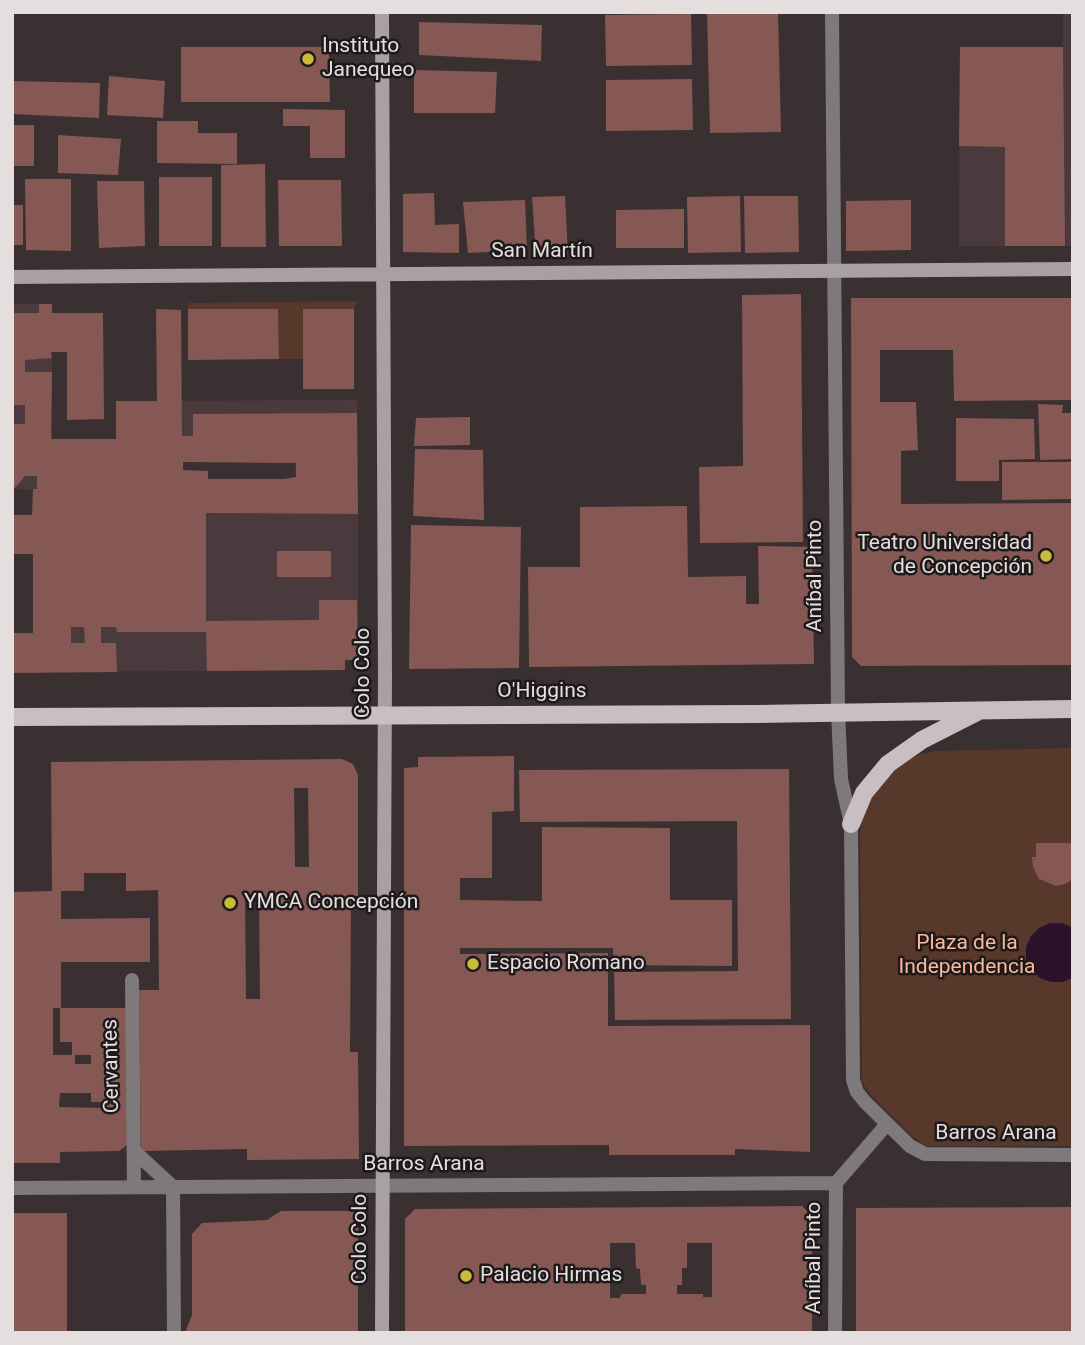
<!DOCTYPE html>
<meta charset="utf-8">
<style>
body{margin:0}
#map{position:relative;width:1085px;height:1345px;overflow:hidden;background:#3a3031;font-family:Roboto,sans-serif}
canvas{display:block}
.frame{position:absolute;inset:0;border:14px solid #e5dedf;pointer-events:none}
</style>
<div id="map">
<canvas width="1085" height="1345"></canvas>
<div class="frame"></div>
</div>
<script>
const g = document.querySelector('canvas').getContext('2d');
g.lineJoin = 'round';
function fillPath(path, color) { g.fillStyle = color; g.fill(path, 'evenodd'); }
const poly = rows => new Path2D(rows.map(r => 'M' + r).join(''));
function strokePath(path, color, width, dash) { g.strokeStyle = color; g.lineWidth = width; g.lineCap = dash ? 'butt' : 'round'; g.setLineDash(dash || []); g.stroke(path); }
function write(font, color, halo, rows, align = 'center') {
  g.font = font + ' Roboto,sans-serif'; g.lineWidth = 5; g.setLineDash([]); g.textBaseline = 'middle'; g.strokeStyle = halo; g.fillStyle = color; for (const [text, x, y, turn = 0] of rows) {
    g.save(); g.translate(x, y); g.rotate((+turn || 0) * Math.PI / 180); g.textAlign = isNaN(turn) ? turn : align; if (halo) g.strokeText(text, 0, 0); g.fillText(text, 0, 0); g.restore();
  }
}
fillPath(poly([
 [1063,12,1073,12,1073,246,959,246,960,47,1063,47],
 [12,304,52,304,52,439,116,439,116,401,357,400,358,478,296,477,295,463,183,462,183,508,206,513,358,514,358,660,345,660,345,670,33,672,33,490,12,489]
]), '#4a3a3d');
fillPath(poly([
 [357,301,354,309,303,309,303,359,279,359,278,309,188,309,188,303],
 [1073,748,1073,1146,927,1146,913,1137,869,1093,862,1082,860,840,861,824,868,802,876,788,898,766,918,755,934,751]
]), '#57382a');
fillPath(poly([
 [1050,923,1062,923,1073,928,1073,978,1062,982,1051,982,1040,978,1031,970,1026,959,1026,947,1031,936,1039,928]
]), '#2c112a');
fillPath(poly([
 [766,12,778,12,781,132,710,133,707,13],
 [691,14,692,65,606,66,605,15],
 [419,22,542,25,541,61,419,55],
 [181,47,329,47,330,102,181,102],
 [960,47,1063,47,1065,246,1005,246,1005,147,959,146],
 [414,70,497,72,495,113,414,113],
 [109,76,165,81,163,118,107,115],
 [692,79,693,130,606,131,606,80],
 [12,81,100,83,99,118,12,114],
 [283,109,345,110,345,158,310,158,310,126,283,126],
 [157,121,198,121,198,133,237,133,237,164,157,163],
 [12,125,34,125,34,166,12,166],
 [58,135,121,139,118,175,58,173],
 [265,164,266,247,221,247,221,165],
 [159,177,212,177,212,246,159,246],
 [25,179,71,179,71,251,26,250],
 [278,180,341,180,342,246,279,246],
 [97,181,144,181,145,246,99,248],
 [434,193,435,225,459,224,459,253,403,252,403,194],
 [565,196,568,255,536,256,532,197],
 [740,196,741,252,688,253,687,197],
 [744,196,798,196,799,252,745,253],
 [525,200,527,250,468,253,463,202],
 [911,200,911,250,846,251,846,201],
 [12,205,23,205,23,245,12,245],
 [684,209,684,248,616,248,616,210],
 [801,294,803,542,700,543,699,467,743,466,742,295],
 [851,298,1073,298,1073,400,954,401,953,350,880,350,880,402,916,402,918,450,901,451,901,504,1073,503,1073,665,861,666,852,657],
 [39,304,52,304,52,313,103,313,104,419,67,420,67,352,51,352,52,358,25,360,25,372,52,372,51,439,116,439,116,401,157,401,156,309,181,310,182,436,193,436,193,414,357,413,358,514,206,513,206,621,319,620,319,600,357,600,358,660,345,660,345,670,207,671,206,632,117,632,116,627,101,627,101,643,116,643,117,672,12,673,12,633,33,633,33,554,12,554,12,515,32,515,33,489,37,489,37,476,25,476,12,491,12,424,25,424,25,405,12,405,12,313,39,313],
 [183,462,296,463,296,477,284,479,208,479,208,471,183,470],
 [71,627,84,627,85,643,71,643],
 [188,309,278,309,279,359,188,360],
 [303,309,354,309,354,389,303,389],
 [1038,404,1063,405,1062,413,1073,413,1073,459,1040,460],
 [470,417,470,445,414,446,416,418],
 [956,418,1034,419,1035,459,999,460,999,481,956,481],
 [415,449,483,450,484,520,413,516],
 [1002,462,1073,462,1073,499,1002,500],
 [687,506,688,577,746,576,746,604,759,604,758,546,812,547,814,664,529,667,528,567,580,567,580,507],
 [411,525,521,527,519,668,409,669],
 [277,551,331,551,331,577,277,577],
 [514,756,514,811,492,812,492,878,460,878,460,900,542,901,542,827,670,828,670,900,732,900,732,966,613,965,613,948,460,948,460,954,608,953,608,1026,810,1025,810,1152,735,1149,735,1155,609,1155,609,1145,404,1146,404,768,418,767,418,757],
 [342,759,353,764,358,775,358,896,351,896,350,1052,358,1052,359,1159,247,1160,247,1149,141,1151,139,990,159,990,158,890,126,891,126,873,84,873,84,891,61,891,61,919,150,918,150,962,61,962,61,1008,53,1008,53,1055,72,1055,72,1042,60,1042,60,1008,127,1008,127,1145,119,1151,60,1152,60,1163,12,1163,12,892,52,891,51,762],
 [294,788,308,788,309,867,295,867],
 [245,896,259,896,260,999,246,999],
 [75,1055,91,1055,91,1064,75,1064],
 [60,1093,91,1093,91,1102,104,1102,104,1108,59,1107],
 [789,769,791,1019,615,1020,614,972,738,971,737,821,520,822,519,770],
 [1036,843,1073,843,1073,879,1065,884,1056,886,1039,879,1033,867,1032,857,1036,857],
 [802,1206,812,1216,812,1333,405,1333,405,1219,415,1209],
 [610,1243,635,1243,636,1268,640,1269,641,1285,646,1285,646,1294,621,1294,620,1298,610,1298],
 [687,1243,712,1243,712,1297,703,1297,703,1294,677,1294,677,1285,682,1285,682,1268,687,1268],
 [1073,1207,1073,1333,856,1333,856,1208],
 [281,1211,358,1211,358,1333,185,1333,192,1315,192,1234,202,1223,267,1220],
 [12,1213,67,1213,67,1333,12,1333]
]), '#855853');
strokePath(poly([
 [832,12,838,711,841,779,851,824,853,1080,857,1092,865,1102,910,1146,925,1154,1073,1155],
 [132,980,134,1187],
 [134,1151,173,1187,174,1333],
 [836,1183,887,1124],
 [12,1188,836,1183],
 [835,1333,836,1183]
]), '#7e797b', 14);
strokePath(poly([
 [12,277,1073,269],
 [382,1333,385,675,382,12]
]), '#a8a0a4', 14);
strokePath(poly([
 [12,717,756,714,1073,709],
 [851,824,864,793,888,764,922,740,977,712]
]), '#c8bec3', 18);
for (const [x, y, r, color] of [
 [308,59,7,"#cbba39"],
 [1046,556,7,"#cbba39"],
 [230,903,7,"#cbba39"],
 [473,964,7,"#cbba39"],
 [466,1276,7,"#cbba39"]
]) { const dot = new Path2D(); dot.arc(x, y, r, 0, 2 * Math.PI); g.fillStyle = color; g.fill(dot); strokePath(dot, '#1e191a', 2.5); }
write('21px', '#e5dedf', '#1e191a', [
 ["Instituto",322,47],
 ["Janequeo",322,71],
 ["Teatro Universidad",1032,544,"right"],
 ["de Concepción",1032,568,"right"],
 ["YMCA Concepción",244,903],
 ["Espacio Romano",487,964],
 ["Palacio Hirmas",480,1276]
], 'left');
write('21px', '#e5dedf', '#1e191a', [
 ["San Martín",542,252],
 ["Aníbal Pinto",816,576,-90],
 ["Colo Colo",364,673,-90],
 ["O'Higgins",542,692],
 ["Cervantes",112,1066,-91],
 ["Barros Arana",996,1134],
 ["Barros Arana",424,1165],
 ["Colo Colo",361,1239,-90],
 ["Aníbal Pinto",815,1258,-90]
]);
write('21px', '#fdb899', '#1e191a', [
 ["Plaza de la",967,944],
 ["Independencia",967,968]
]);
</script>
